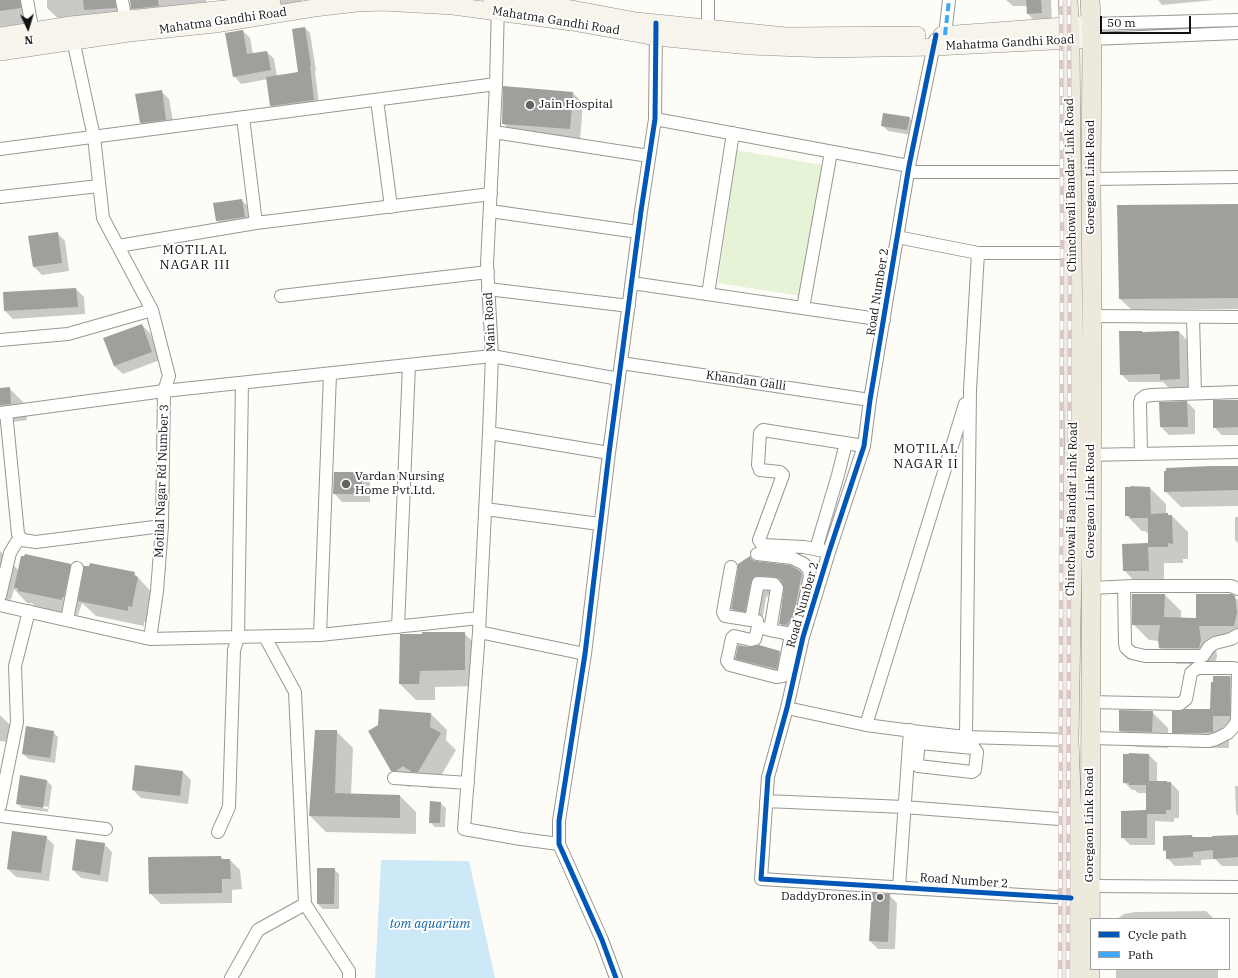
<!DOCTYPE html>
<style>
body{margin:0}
#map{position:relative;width:1238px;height:978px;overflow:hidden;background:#fdfcf7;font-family:"IBM Plex Serif",serif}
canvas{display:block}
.legend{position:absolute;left:1090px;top:918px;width:140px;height:52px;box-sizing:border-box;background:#fff;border:1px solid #a0a0a0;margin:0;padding:5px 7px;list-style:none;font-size:12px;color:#111}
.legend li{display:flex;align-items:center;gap:8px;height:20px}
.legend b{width:20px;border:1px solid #a0a0a0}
.north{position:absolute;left:8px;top:8px;width:40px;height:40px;-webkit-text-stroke:3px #fff;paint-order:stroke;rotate:176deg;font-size:11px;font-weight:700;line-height:16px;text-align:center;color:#111}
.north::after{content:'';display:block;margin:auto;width:14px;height:18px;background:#111;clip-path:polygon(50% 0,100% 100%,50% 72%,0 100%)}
.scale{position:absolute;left:1100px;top:16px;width:91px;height:18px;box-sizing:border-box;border:2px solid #111;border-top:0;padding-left:5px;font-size:12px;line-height:14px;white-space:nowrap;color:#111;-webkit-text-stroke:3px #fff;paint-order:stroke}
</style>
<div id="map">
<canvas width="1238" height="978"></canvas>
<ul class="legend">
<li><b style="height:5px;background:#0057b8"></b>Cycle path</li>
<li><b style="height:5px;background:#3fa9f5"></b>Path</li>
</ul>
<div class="north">N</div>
<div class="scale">50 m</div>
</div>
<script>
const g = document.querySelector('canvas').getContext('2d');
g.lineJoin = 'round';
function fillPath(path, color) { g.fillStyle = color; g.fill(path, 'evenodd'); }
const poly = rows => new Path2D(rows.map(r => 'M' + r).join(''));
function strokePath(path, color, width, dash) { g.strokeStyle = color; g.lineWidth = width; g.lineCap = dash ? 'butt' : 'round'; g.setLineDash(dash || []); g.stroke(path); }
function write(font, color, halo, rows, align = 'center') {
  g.font = font + ' "IBM Plex Serif",serif'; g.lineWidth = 4; g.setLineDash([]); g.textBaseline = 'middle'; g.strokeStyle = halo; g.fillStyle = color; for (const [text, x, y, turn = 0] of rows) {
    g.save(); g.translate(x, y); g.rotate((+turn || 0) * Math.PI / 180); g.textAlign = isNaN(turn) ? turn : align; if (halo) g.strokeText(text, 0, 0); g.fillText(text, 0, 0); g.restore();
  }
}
fillPath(poly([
 [736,150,822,165,801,296,718,283]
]), '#e7f3d7');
fillPath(poly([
 [381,860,469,861,495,978,375,978]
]), '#cde8f7');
fillPath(poly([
 [0,0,30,0,34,30,0,35],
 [47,0,121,0,126,24,64,24,47,8],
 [132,0,206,0,208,17,148,24,132,8],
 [275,0,302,0,302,3,280,5],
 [1006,0,1051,0,1052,23,1038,24,1028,14,1027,6,1013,6],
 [1158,0,1214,0,1162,5],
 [305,28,310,33,316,71,315,71,319,105,277,111,271,106,268,79,241,84,234,76,243,31,250,38,253,54,267,52,274,59,277,76,299,73],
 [161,91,169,99,174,127,149,131,141,123],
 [572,92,583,103,580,140,513,134,503,123],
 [909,118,914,123,912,135,888,131,883,126],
 [241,200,247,205,249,222,222,226,217,221,214,204],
 [1238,204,1238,309,1132,310,1120,299],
 [57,233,65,241,69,271,42,275,34,267],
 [76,289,84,297,85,314,13,319,5,311],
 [142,325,150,333,160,360,123,374,114,366,105,339],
 [1179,332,1187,340,1188,387,1169,388,1163,382,1129,382,1121,374,1143,333],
 [9,388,25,404,27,420,0,424,0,389],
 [1238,400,1238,435,1222,435,1214,427],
 [1187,402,1195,410,1195,434,1169,435,1161,427],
 [1238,467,1238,506,1181,507,1165,491],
 [362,473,370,481,370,502,342,502,334,493],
 [1150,488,1166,504,1166,514,1172,516,1188,532,1188,559,1183,559,1183,563,1164,563,1164,587,1140,587,1124,570,1149,544,1149,534,1145,531,1142,531,1126,515],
 [1235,517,1238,517,1238,543,1235,540],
 [0,551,19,571,70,565,83,577,134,573,153,594,148,622,144,622,144,626,96,616,82,603,78,615,35,607,32,603,27,603,14,589,11,600,9,599,8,602,0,601],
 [750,557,755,562,799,571,815,587,796,640,780,623,784,592,771,592,766,598,761,627,748,625,732,609],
 [1164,594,1181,611,1181,618,1197,619,1234,597,1238,600,1238,642,1215,641,1217,656,1215,664,1176,664,1160,648,1159,641,1149,640,1133,624],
 [464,633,480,649,481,686,435,687,435,700,416,700,400,684],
 [780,652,788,660,785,677,744,666,736,658],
 [1230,676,1238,685,1238,732,1229,731,1229,748,1189,748,1173,732,1181,712,1211,710],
 [1152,712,1168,728,1168,748,1136,747,1120,731],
 [431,714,447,730,446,740,456,750,434,788,429,788,420,782,412,786,408,787,391,771],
 [0,715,11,726,8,742,0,741],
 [336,731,353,748,351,795,400,796,416,812,416,834,326,832,310,816],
 [53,732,58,737,55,763,29,759,23,754],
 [1149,755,1157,763,1157,782,1171,783,1179,791,1179,818,1174,818,1174,822,1155,821,1155,845,1130,845,1122,837,1147,811,1147,793,1138,793,1135,790,1132,790,1124,782],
 [136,766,183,772,191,780,188,804,141,798,133,790],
 [47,781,52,786,48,812,22,808,17,803],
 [21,803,48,807,48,809,21,805],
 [1235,786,1238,786,1238,816,1236,813],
 [440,803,446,808,445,827,435,827,430,822],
 [1192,836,1195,838,1238,836,1238,866,1222,866,1215,859,1201,860,1201,865,1175,866,1167,858,1167,853,1164,850,1164,837],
 [46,837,54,845,49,881,16,877,8,869],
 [77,840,104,844,112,852,108,882,81,878,73,870],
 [221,857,224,860,230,860,240,870,242,889,232,890,232,903,161,904,150,893],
 [334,869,339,874,339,909,323,909,318,904],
 [889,895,897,903,895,949,878,949,870,941],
 [1206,911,1214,919,1117,919,1124,914,1135,912],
 [1116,969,1218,969,1218,978,1116,978]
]), '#0003');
fillPath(poly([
 [0,0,20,0,21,8,0,11],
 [83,0,115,0,116,8,84,10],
 [130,0,158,0,159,6,131,9],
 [1026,0,1041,0,1042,13,1027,14],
 [305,27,311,66,310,66,314,100,270,106,266,77,298,72,292,29],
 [243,30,247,54,267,51,271,70,233,77,225,33],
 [503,86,573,92,570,129,502,124],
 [162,90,166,120,140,123,135,94],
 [883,113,910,117,907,130,881,126],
 [242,199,245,217,216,221,213,203],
 [1238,204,1238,298,1119,299,1117,205],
 [58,232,62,263,33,267,28,236],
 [76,288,78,307,4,311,3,292],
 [142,324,152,352,114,366,103,338],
 [1119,331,1142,331,1142,332,1179,331,1180,379,1160,380,1160,374,1120,375],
 [10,387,11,404,0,405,0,388],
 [1213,400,1238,400,1238,427,1213,428],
 [1187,401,1188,427,1160,427,1159,402],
 [1211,466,1238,466,1238,490,1164,492,1164,471,1166,471,1166,468],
 [334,472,362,472,362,494,333,494],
 [1130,486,1150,487,1151,514,1168,513,1168,515,1172,515,1173,544,1168,543,1168,547,1148,547,1149,571,1123,571,1122,544,1148,543,1148,518,1130,518,1130,516,1125,516,1125,487,1131,487],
 [25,554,71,564,64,597,62,597,62,600,18,591,18,588,14,588,21,556,24,556],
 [750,556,752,560,756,561,790,565,799,570,802,573,794,613,787,625,779,624,784,587,780,579,775,577,755,576,751,582,745,612,731,609,738,568,738,564],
 [90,563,135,572,134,576,138,577,132,607,128,606,128,611,78,601,84,566,89,566],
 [1132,594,1165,594,1164,617,1196,618,1196,594,1232,594,1235,596,1237,612,1234,626,1199,626,1201,640,1199,648,1159,648,1158,639,1160,625,1132,625],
 [422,632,465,632,465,670,420,671,419,684,399,684,400,634,422,634],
 [738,645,750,647,759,645,780,651,777,669,735,659],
 [1213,676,1230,676,1230,716,1213,716,1213,732,1201,733,1172,733,1172,711,1180,711,1186,709,1210,709,1211,682,1213,682],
 [379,709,431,713,430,727,441,733,418,772,412,772,403,766,396,771,391,771,368,731,378,725],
 [1119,710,1153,711,1152,732,1119,731],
 [26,726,54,731,50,758,22,754],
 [315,730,337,730,335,793,400,795,400,818,309,816],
 [1129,753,1149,754,1149,781,1167,781,1167,782,1171,782,1171,810,1166,810,1166,814,1147,814,1147,838,1121,838,1121,811,1146,810,1146,785,1129,785,1129,783,1123,783,1123,754,1129,754],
 [135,765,183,771,180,796,132,790],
 [20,775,47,780,43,808,16,804],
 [430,801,441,802,440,823,429,823],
 [12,831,47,836,41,873,7,869],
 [1192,835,1192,837,1212,837,1212,836,1238,835,1238,857,1213,859,1213,850,1193,852,1193,857,1166,859,1166,850,1163,851,1163,836],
 [76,839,105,843,100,875,72,870],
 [221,856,221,859,230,859,231,879,222,879,222,893,149,894,148,857],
 [317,868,335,868,334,904,317,904],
 [872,893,890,894,888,942,869,941]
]), '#a19f9c');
const minor = poly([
 [27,0,34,38],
 [122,0,127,26],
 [498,4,496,84,487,264,492,356,489,433,479,632,464,829,521,839,559,844],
 [1091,24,1238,20],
 [72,35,94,137,103,218,152,310,169,376,164,391,492,356,619,379],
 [945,35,949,0],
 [708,36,708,0],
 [1092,39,1238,33],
 [935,40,909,166,870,400,864,446,829,552,803,637,787,708,768,777,761,879,1071,898],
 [377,100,391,207],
 [655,119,909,166],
 [494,132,649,156],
 [0,149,496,84],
 [908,172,1072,172],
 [1091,179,1238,177],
 [0,197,99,186],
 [490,211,638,232],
 [256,223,491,194],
 [897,237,978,253,970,390,966,737],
 [118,246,256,223,243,117],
 [978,253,1072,253],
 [632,283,884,320],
 [488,289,629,306],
 [708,294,733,133],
 [281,296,488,272],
 [803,308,831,152],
 [1092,316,1238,317],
 [1193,317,1195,393],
 [0,340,68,334,152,310],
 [621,363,870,400],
 [6,412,18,534,22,540,36,542,162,526],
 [0,413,164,391,162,526,157,591,150,639],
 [489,433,609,453],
 [1141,454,1140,403,1141,399,1145,396,1152,395,1238,392],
 [1085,455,1238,452],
 [485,509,600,524],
 [816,549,838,475,846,443],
 [829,552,804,547,762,545,759,540,783,475,780,472,760,470,758,465,760,433,763,430,864,446],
 [757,554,792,558,804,564,809,570,810,576,802,615,791,634,783,676,776,677,730,665,727,661,732,638,734,636,751,640,755,639,758,627,770,630,791,634,796,635,803,637],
 [731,567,723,612,725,616,757,621,757,622],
 [1124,587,1125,643,1126,648,1132,653,1145,656,1203,656,1209,647,1215,643,1231,639,1238,635],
 [1091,588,1133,586,1231,586,1238,589],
 [0,596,10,553,16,543,21,538],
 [0,605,150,639,320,635,479,618],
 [67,620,77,568],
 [751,620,758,583,774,584,777,588,770,630],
 [398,627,409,365],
 [479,632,585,654],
 [320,635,330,374],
 [265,637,295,692,305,904,349,971,349,978],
 [787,708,866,725,920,732,966,737,1069,740],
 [866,725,965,404],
 [1090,738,1209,741,1216,739,1228,733,1235,725,1237,720,1238,671,1237,669,1233,668,1197,668,1191,673,1186,699,1180,704,1090,702],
 [919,743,974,748,977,752,975,770,972,772,918,766,917,761,920,732],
 [394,778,468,783],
 [766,801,904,807,1072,820],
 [0,806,17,722,15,666,29,611],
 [0,816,106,829],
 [218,832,229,807,234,650,238,638,242,383],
 [1090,886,1238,887],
 [899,887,910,730],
 [231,978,258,930,305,904],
 [616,978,602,940,559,844,559,821,585,654,609,453,641,211,655,119,656,29]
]);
const secondary = poly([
 [492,0,572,9,636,21,786,36,917,35],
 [942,35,1091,24],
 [0,36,71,25,272,4],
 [0,52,129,33,215,24,314,8,357,3,382,2,453,6,572,22,656,37,750,46,828,49,934,47,1092,39]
]);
const primary = poly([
 [1068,0,1070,40,1074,446,1069,740,1072,820,1071,978],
 [1090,978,1092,316,1091,181,1092,39,1090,0]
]);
strokePath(minor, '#979795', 14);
strokePath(secondary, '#8e8d8b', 18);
strokePath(primary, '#858482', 20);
strokePath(minor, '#fffffe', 12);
strokePath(secondary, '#f6f4eb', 17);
strokePath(primary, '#ede9dc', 19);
const rail = poly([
 [1060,978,1062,248,1061,0],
 [1068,978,1070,248,1069,0]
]);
strokePath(rail, '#d9c6c7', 4.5);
strokePath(rail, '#fff', 3, [9]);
strokePath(poly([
 [945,35,949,0]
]), '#3fa9f5', 4, [8, 4]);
strokePath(poly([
 [936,35,909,166,870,400,864,446,829,552,803,637,787,708,768,777,761,879,1071,898],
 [616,978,602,940,559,844,559,821,585,654,609,453,641,211,655,119,656,23]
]), '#0057b8', 5);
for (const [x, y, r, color] of [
 [530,105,5,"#646362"],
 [346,484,5,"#646362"],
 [880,897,4,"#646362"]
]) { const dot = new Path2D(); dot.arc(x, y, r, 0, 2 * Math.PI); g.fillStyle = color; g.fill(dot); strokePath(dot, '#fff', 1.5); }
write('12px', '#111', '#fff', [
 ["Mahatma Gandhi Road",223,21,-8],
 ["Mahatma Gandhi Road",556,21,9],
 ["Mahatma Gandhi Road",1010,43,-3],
 ["Goregaon Link Road",1091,177,-90],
 ["Chinchowali Bandar Link Road",1071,185,-91],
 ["Road Number 2",878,292,-81],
 ["Main Road",490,322,-93],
 ["Khandan Galli",746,381,8],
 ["Motilal Nagar Rd Number 3",162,481,-88],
 ["Goregaon Link Road",1091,501,-90],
 ["Chinchowali Bandar Link Road",1072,509,-89],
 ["Road Number 2",803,605,-74],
 ["Goregaon Link Road",1090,825,-90],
 ["Road Number 2",964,881,4]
]);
write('12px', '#111', '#fff', [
 ["Jain Hospital",539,105],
 ["Vardan Nursing",355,477],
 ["Home Pvt.Ltd.",355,491],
 ["DaddyDrones.in",872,897,"right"]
], 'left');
g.letterSpacing = '1px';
write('13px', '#111', '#fff', [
 ["MOTILAL",195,250],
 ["NAGAR III",195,265],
 ["MOTILAL",926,449],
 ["NAGAR II",926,464]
]);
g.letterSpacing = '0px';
write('italic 13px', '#1768a6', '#fff', [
 ["tom aquarium",430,924]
]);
</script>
